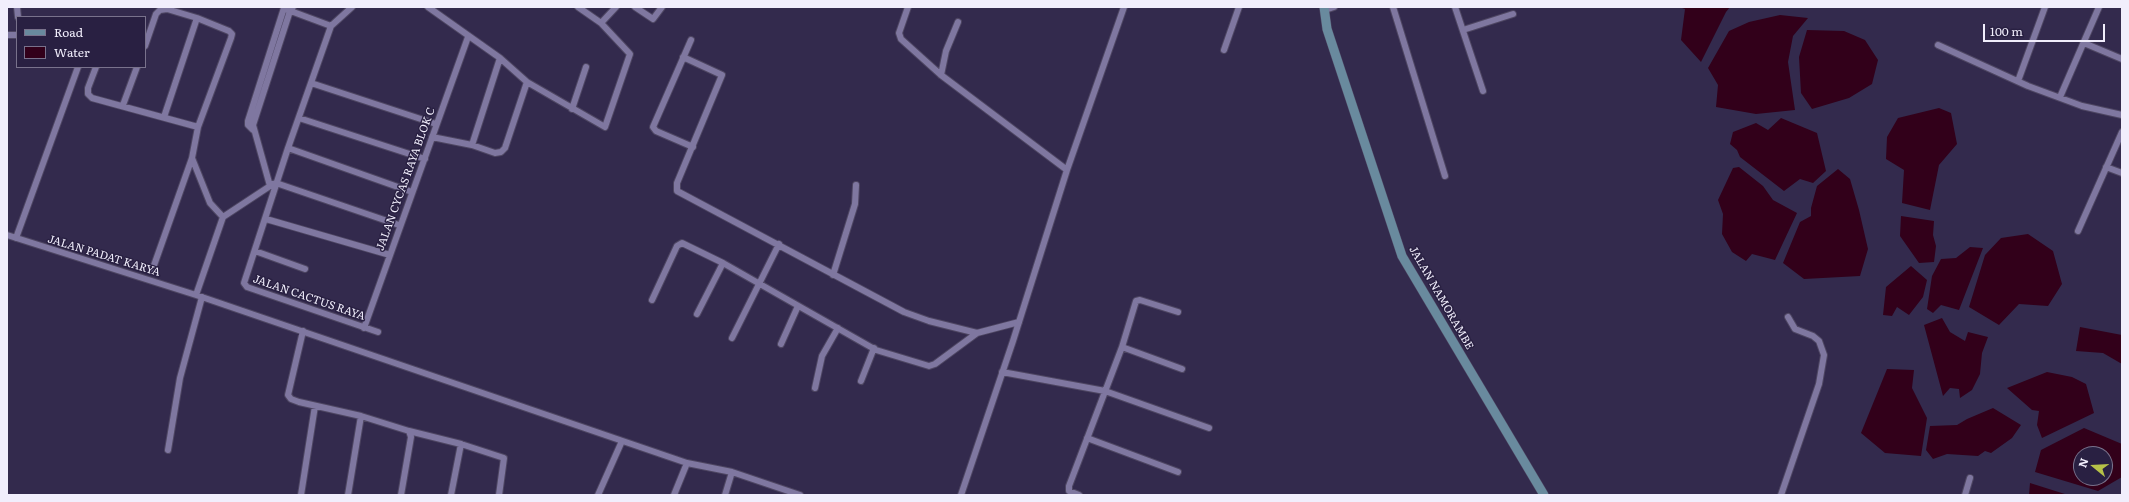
<!DOCTYPE html>
<style>
body{margin:0}
#map{position:relative;width:2129px;height:502px;overflow:hidden;background:#332a4d;font-family:Literata,serif}
canvas{display:block}
.frame{position:absolute;inset:0;border:8px solid #f1eefc;pointer-events:none}
.legend{position:absolute;left:16px;top:16px;width:130px;height:52px;box-sizing:border-box;background:#292042;border:1px solid #79728c;margin:0;padding:5px 7px;list-style:none;font-size:12px;color:#f1eefc}
.legend li{display:flex;align-items:center;gap:8px;height:20px}
.legend b{width:20px;border:1px solid #79728c}
.north{position:absolute;left:2073px;top:446px;width:40px;height:40px;box-sizing:border-box;background:#292042;border:1px solid #79728c;border-radius:50%;rotate:288deg;font-size:11px;font-weight:700;line-height:16px;text-align:center;color:#f1eefc}
.north::after{content:'';display:block;margin:auto;width:14px;height:18px;background:#b6c148;clip-path:polygon(50% 0,100% 100%,50% 72%,0 100%)}
.scale{position:absolute;left:1983px;top:24px;width:122px;height:18px;box-sizing:border-box;border:2px solid #f1eefc;border-top:0;padding-left:5px;font-size:12px;line-height:14px;white-space:nowrap;color:#f1eefc;-webkit-text-stroke:3px #292042;paint-order:stroke}
</style>
<div id="map">
<canvas width="2129" height="502"></canvas>
<div class="frame"></div>
<ul class="legend">
<li><b style="height:5px;background:#698a9e"></b>Road</li>
<li><b style="height:11px;background:#32001a"></b>Water</li>
</ul>
<div class="north">N</div>
<div class="scale">100 m</div>
</div>
<script>
const g = document.querySelector('canvas').getContext('2d');
g.lineJoin = 'round';
function fillPath(path, color) { g.fillStyle = color; g.fill(path, 'evenodd'); }
const poly = rows => new Path2D(rows.map(r => 'M' + r).join(''));
function strokePath(path, color, width, dash) { g.strokeStyle = color; g.lineWidth = width; g.lineCap = dash ? 'butt' : 'round'; g.setLineDash(dash || []); g.stroke(path); }
function write(font, color, halo, rows, align = 'center') {
  g.font = font + ' Literata,serif'; g.lineWidth = 3; g.setLineDash([]); g.textBaseline = 'middle'; g.strokeStyle = halo; g.fillStyle = color; for (const [text, x, y, turn = 0] of rows) {
    g.save(); g.translate(x, y); g.rotate((+turn || 0) * Math.PI / 180); g.textAlign = isNaN(turn) ? turn : align; if (halo) g.strokeText(text, 0, 0); g.fillText(text, 0, 0); g.restore();
  }
}
fillPath(poly([
 [1679,7,1730,7,1726,12,1701,62,1681,40,1685,9],
 [1780,15,1808,18,1793,36,1788,62,1795,110,1756,114,1716,107,1718,85,1708,68,1729,31,1749,22],
 [1807,30,1844,31,1865,40,1878,60,1872,84,1849,98,1812,109,1801,93,1799,57],
 [1939,108,1951,113,1957,144,1939,165,1930,210,1902,203,1904,170,1886,159,1887,137,1898,118],
 [1781,118,1817,133,1826,171,1813,183,1800,179,1784,191,1740,157,1737,150,1730,144,1733,132,1756,123,1768,130],
 [1739,167,1763,186,1773,200,1797,213,1775,260,1752,254,1746,261,1732,252,1722,234,1723,214,1718,200,1733,168],
 [1838,169,1850,179,1859,210,1868,249,1860,276,1804,279,1783,263,1800,222,1811,216,1811,208,1817,186],
 [1901,216,1934,221,1933,235,1936,246,1934,262,1919,263,1900,236],
 [2028,234,2053,251,2062,284,2048,306,2019,304,1999,325,1969,307,1985,255,2001,238],
 [1970,247,1983,248,1959,310,1941,305,1933,313,1927,309,1932,276,1941,259,1956,258],
 [1911,266,1927,280,1923,297,1909,315,1897,307,1892,316,1883,315,1886,287],
 [1942,318,1950,332,1965,341,1968,332,1988,337,1982,353,1980,374,1972,390,1960,398,1959,389,1950,388,1943,396,1924,325],
 [2080,327,2122,335,2122,364,2103,353,2076,351],
 [1887,369,1914,370,1912,388,1927,418,1921,456,1885,453,1861,433],
 [2047,372,2072,377,2086,384,2094,413,2042,438,2037,425,2039,411,2032,410,2007,388],
 [1993,408,2021,425,2012,438,1991,453,1985,451,1978,456,1947,454,1933,459,1926,450,1930,426,1957,425,1967,419],
 [2084,428,2122,444,2122,477,2098,491,2035,472,2041,450],
 [2081,454,2105,454,2105,478,2081,478],
 [2030,483,2068,495,2029,495]
]), '#32001a');
const street = poly([
 [17,7,18,17],
 [352,7,331,26,288,148,244,283,247,287,378,332],
 [428,7,500,58,527,82,605,127,630,54,601,23,578,7],
 [635,7,653,19,662,7],
 [908,7,899,33,901,39,941,75,1067,170],
 [1393,7,1445,176],
 [1455,7,1483,91],
 [288,10,331,26],
 [1325,10,1334,7],
 [601,23,616,7],
 [1463,30,1513,14],
 [7,35,17,35],
 [691,40,653,127,656,131,693,147],
 [2084,43,2122,59],
 [1938,45,2028,86,2082,106,2122,115],
 [145,46,156,14,160,10,167,9,197,18],
 [1224,50,1239,7],
 [683,57,722,75,677,183,677,191,904,312,929,321,977,333],
 [96,67,88,88,88,94,92,98,198,127],
 [941,75,946,51,958,22],
 [2018,81,2045,7],
 [311,83,436,124],
 [2060,97,2099,7],
 [123,105,137,67],
 [572,109,586,67],
 [164,117,197,18,229,31,232,34,231,38,198,127,192,158,210,203,223,217],
 [299,118,425,159],
 [253,130,248,125,248,121,284,8],
 [432,137,472,145,495,153,501,152,505,148,527,82],
 [472,145,500,58],
 [288,148,412,192],
 [2106,167,2122,173],
 [276,183,399,225],
 [270,186,253,125,290,11,293,7],
 [266,219,390,255],
 [2078,231,2122,132],
 [7,235,196,295,687,463,732,472,800,495],
 [16,238,78,67],
 [255,251,305,269],
 [152,271,192,158],
 [833,275,855,204,856,185],
 [196,295,223,217,273,184],
 [652,300,677,246,682,243,723,263,876,350,929,366,935,364,977,333,1019,322],
 [697,314,723,263],
 [364,328,468,37],
 [303,331,288,395,291,399,299,402,361,416,409,431,411,437,401,495],
 [732,338,779,244],
 [781,344,798,306],
 [1122,347,1182,369],
 [1002,372,1105,391,1209,428],
 [861,381,874,348],
 [815,388,822,356,838,328],
 [409,431,461,444,451,495],
 [1087,438,1178,472],
 [461,444,504,458,499,495],
 [168,450,180,378,202,297],
 [301,495,315,406],
 [348,495,361,416],
 [598,495,622,441],
 [674,495,687,463],
 [725,495,732,472],
 [961,495,1013,341,1067,170,1124,7],
 [1079,495,1069,491,1069,486,1122,347,1136,301,1140,300,1178,312],
 [1781,495,1819,384,1824,355,1819,341,1813,336,1795,329,1788,317],
 [1965,495,1970,478]
]);
const secondary = poly([
 [1324,7,1327,29,1402,256,1544,495]
]);
strokePath(street, '#4e4662', 8);
strokePath(secondary, '#4e4662', 10);
strokePath(street, '#7f77a0', 6);
strokePath(secondary, '#698a9e', 9);
write('11px', '#f1eefc', '#292042', [
 ["JALAN CYCAS RAYA BLOK C",406,179,-70],
 ["JALAN PADAT KARYA",104,256,17],
 ["JALAN CACTUS RAYA",309,298,19],
 ["JALAN NAMORAMBE",1441,298,60]
]);
</script>
